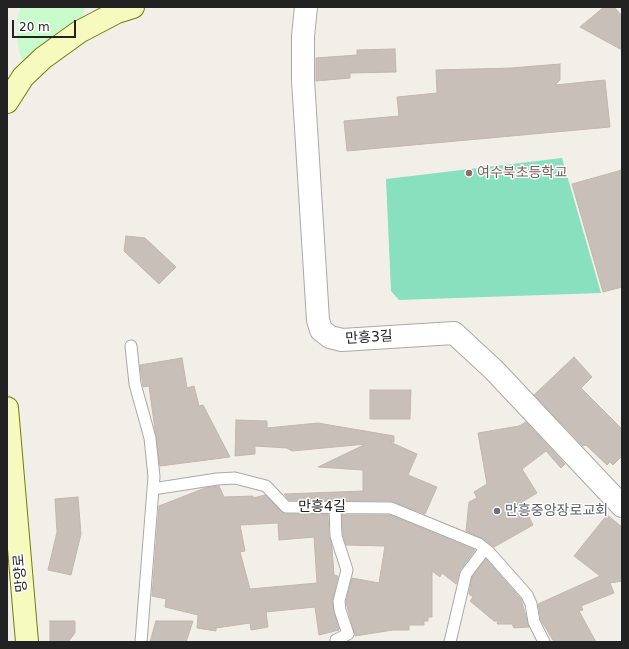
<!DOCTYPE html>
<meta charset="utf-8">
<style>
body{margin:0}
#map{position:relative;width:629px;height:649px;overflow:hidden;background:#f2efe9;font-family:"DejaVu Sans",sans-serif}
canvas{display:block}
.frame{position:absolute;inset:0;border:8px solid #222;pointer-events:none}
.scale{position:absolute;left:12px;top:20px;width:64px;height:18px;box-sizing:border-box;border:2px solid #222;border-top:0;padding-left:5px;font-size:12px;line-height:14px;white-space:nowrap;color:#222;-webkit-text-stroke:3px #fff;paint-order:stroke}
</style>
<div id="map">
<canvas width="629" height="649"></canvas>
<div class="frame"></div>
<div class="scale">20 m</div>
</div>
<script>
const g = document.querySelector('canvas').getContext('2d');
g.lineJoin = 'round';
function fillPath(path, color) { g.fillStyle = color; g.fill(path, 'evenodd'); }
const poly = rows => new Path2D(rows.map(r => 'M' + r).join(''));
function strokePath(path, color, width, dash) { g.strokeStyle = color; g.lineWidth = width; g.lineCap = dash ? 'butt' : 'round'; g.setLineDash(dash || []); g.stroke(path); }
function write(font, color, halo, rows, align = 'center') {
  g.font = font + ' "DejaVu Sans","Noto Sans KR",sans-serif'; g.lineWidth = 3; g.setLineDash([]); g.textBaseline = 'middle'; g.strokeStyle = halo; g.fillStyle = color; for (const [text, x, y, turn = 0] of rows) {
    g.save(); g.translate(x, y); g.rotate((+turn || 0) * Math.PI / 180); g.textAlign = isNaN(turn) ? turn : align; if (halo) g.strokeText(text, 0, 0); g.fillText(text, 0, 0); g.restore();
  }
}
fillPath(poly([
 [21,7,85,7,79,32,28,71,19,52,17,35,17,19]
]), '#c8facc');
fillPath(poly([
 [562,158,601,293,399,300,391,291,386,179]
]), '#88e0be');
const building = poly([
 [604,7,614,7,622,16,622,50,580,27,604,7],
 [395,49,396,72,350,73,350,78,316,81,316,58,357,55,357,50,395,49],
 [560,64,560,80,555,85,605,80,610,127,347,151,344,121,399,116,397,97,437,93,436,70,511,68,560,64],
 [622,170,622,287,603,292,572,184,622,170],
 [126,236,145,238,176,267,159,284,124,251,126,236],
 [574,357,592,377,581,388,622,429,622,456,613,465,610,462,607,465,586,445,583,446,534,395,574,357],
 [182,358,187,388,194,386,199,406,203,405,230,457,160,466,149,386,143,387,140,365,182,358],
 [370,390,411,390,410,419,370,419,370,390],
 [236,420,267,421,267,428,318,423,394,436,394,442,390,442,417,454,408,475,437,487,425,514,391,501,289,500,284,494,363,491,363,470,318,467,366,444,292,451,287,448,255,446,255,454,235,456,236,420],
 [526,422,565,464,561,468,546,451,522,469,537,493,522,502,533,525,494,547,482,538,466,531,469,502,477,498,474,492,487,484,478,433,519,426,526,422],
 [219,486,224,497,253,496,253,498,265,495,284,514,328,514,329,536,332,547,334,575,338,576,332,602,339,630,319,635,315,607,266,612,268,627,251,630,250,623,216,628,216,631,197,628,198,615,165,607,166,599,152,596,159,506,205,488,219,486],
 [278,523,279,540,314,537,317,583,250,589,240,552,245,551,240,525,278,523],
 [78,497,81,534,71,575,48,570,57,532,55,499,78,497],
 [342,515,390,515,475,550,460,570,456,584,442,573,440,577,432,571,432,617,428,617,428,621,424,621,424,625,409,625,409,630,393,630,355,636,346,602,352,578,379,583,385,546,346,545,343,535,342,515],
 [607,515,622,527,622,581,610,583,614,593,581,606,583,610,579,611,596,642,554,642,541,620,538,604,600,576,574,556,607,515],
 [486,559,521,599,529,627,514,628,512,624,497,624,498,621,494,621,470,601,473,597,469,594,472,577,486,559],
 [50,621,75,621,75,633,68,642,50,642,50,621],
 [156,621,193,621,186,642,150,642,156,621]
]);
fillPath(building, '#c7bfb8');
strokePath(building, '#c4b6ab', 1);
const lane = poly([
 [131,346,135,384,150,438,154,477,153,489],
 [335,508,336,536,347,570,339,601,340,610,348,634,336,640,336,642],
 [141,642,153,489,217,479,235,478,266,486,286,507,391,508,479,544,489,552,527,595,531,604,534,622,544,642],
 [450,642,466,574,485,549]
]);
const street = poly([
 [306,7,303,36,303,80,318,320,321,330,330,337,342,340,454,333,494,370,622,506]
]);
const secondary = poly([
 [7,102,23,77,43,58,79,32,117,12,133,7],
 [7,408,27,642]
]);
strokePath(lane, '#a9a9a9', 13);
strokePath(street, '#a9a9a9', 24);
strokePath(secondary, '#707d05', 24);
strokePath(lane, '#fff', 11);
strokePath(street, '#fff', 22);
strokePath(secondary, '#f7fabf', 22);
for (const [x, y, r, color] of [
 [469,173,4,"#8d6e63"],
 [497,511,4,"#6b7280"]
]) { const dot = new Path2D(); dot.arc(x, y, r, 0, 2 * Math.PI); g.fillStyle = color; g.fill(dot); strokePath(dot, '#fff', 1.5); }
write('14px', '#785e54', '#fff', [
 ["여수북초등학교",477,173]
], 'left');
write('14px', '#222', '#fff', [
 ["만흥3길",369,338,-3],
 ["만흥4길",322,507],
 ["망양로",21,573,-95]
]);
write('14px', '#5b616d', '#fff', [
 ["만흥중앙장로교회",505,511]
], 'left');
</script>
